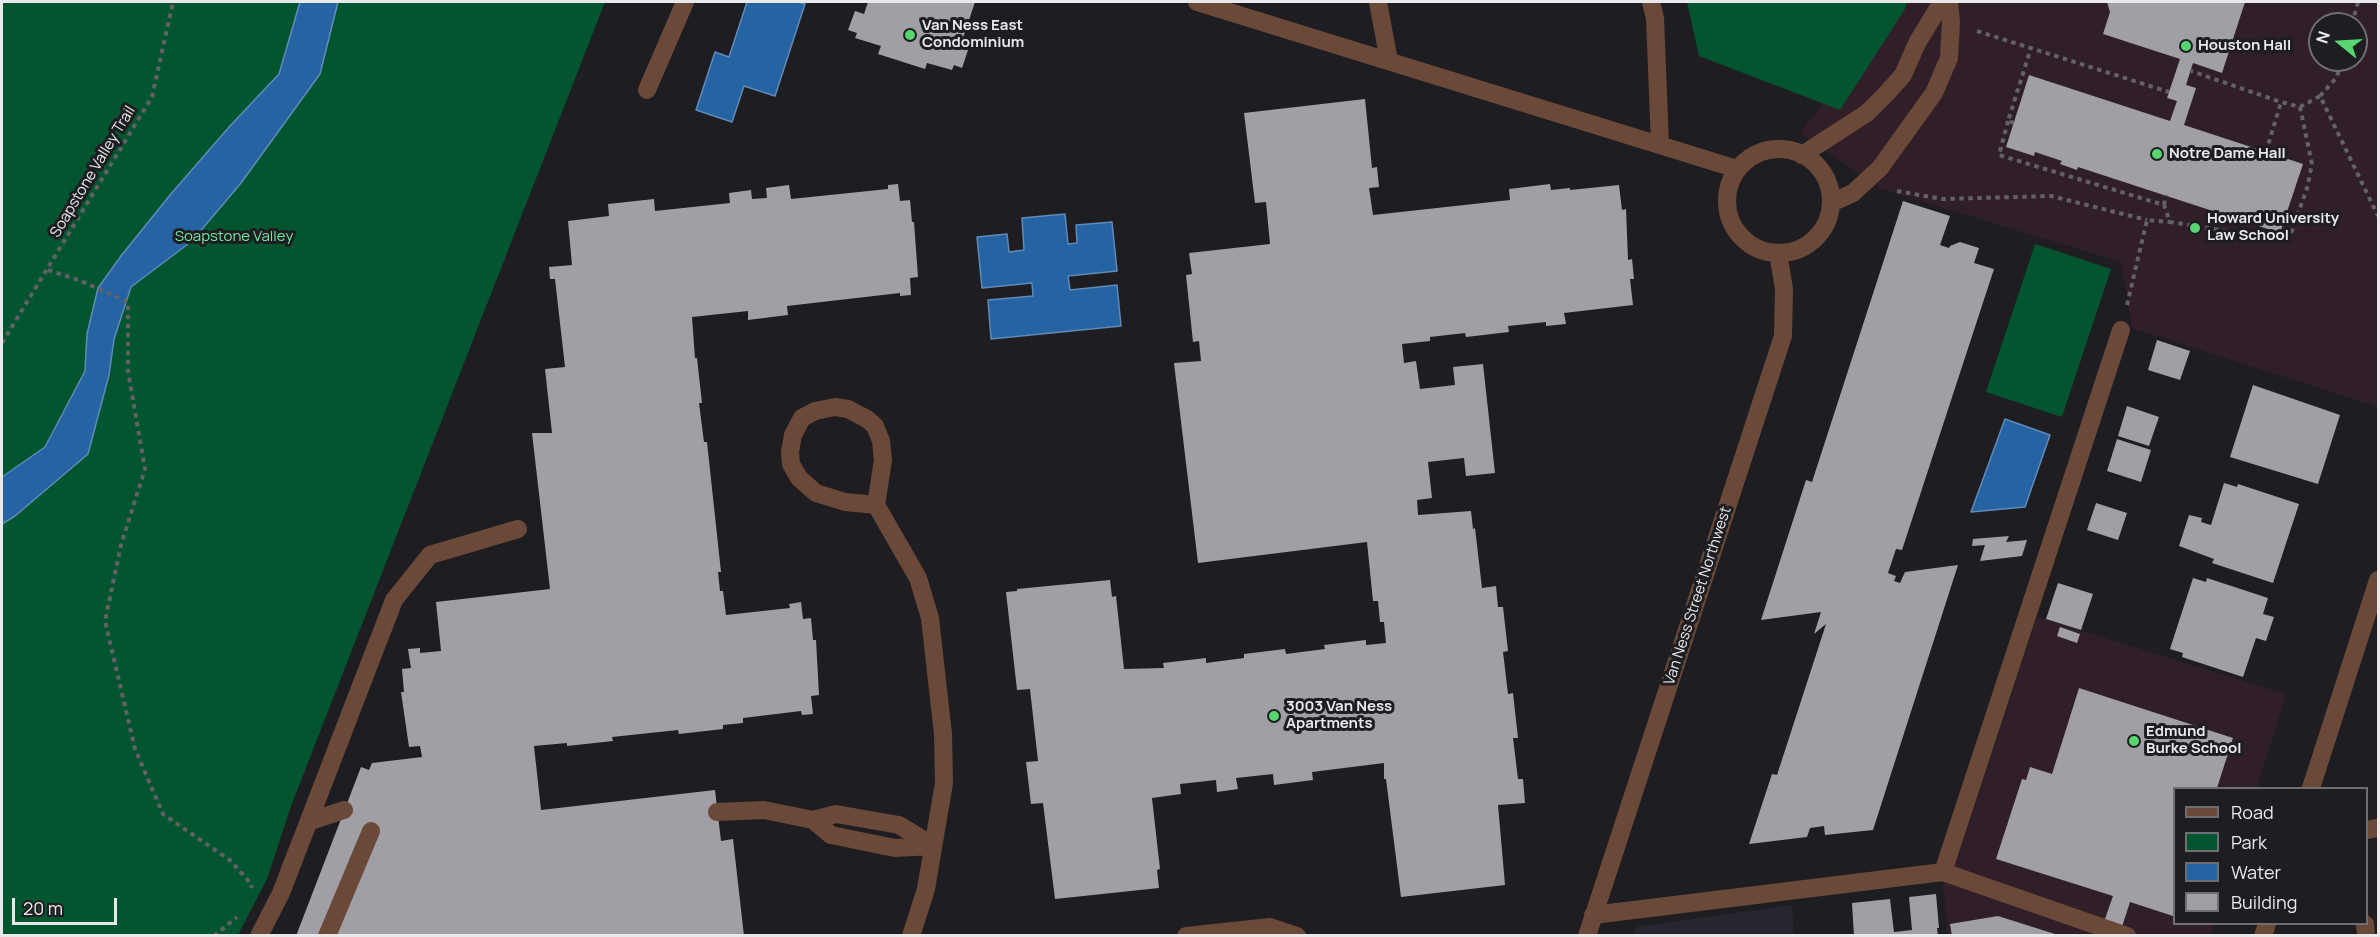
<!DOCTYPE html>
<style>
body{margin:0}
#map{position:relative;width:2380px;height:937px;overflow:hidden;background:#1e1e22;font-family:Manrope,sans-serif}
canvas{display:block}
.frame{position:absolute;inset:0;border:3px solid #e9e9ec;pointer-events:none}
.legend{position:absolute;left:2173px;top:787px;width:195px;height:138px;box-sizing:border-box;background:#1e1e22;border:2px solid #6f6f73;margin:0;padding:8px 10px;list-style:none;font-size:18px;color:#e9e9ec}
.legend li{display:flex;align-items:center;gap:12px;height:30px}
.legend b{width:30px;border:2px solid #6f6f73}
.north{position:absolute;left:2308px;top:12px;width:60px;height:60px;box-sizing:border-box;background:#1e1e22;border:2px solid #6f6f73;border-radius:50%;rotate:288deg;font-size:16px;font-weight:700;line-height:24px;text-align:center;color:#e9e9ec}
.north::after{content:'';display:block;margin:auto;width:21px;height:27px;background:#57d570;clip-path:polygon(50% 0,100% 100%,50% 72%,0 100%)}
.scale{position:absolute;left:12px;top:898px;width:105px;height:27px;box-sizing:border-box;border:3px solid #e9e9ec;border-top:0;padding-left:8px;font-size:18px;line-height:21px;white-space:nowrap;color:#e9e9ec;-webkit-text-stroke:4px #1e1e22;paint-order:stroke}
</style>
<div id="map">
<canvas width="2380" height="937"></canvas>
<div class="frame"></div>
<ul class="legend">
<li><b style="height:8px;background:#6b4938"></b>Road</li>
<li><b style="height:16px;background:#03552f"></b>Park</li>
<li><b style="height:16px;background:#2663a2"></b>Water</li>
<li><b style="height:16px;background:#a09fa5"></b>Building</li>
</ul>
<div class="north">N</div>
<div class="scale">20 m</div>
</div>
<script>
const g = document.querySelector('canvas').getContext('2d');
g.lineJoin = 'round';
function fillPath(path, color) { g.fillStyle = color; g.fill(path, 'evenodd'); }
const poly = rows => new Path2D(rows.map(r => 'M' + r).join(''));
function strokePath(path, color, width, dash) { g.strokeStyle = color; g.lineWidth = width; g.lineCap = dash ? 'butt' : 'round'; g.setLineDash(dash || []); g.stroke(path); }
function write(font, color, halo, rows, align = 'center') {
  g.font = font + ' Manrope,sans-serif'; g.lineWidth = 6; g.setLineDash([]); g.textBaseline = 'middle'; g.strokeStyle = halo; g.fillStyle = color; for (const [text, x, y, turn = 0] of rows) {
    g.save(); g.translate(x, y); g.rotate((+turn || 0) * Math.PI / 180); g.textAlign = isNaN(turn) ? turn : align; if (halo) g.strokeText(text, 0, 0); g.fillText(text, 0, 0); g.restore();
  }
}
fillPath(poly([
 [1792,905,1794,935,1633,935,1636,927]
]), '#272630');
fillPath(poly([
 [1871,2,2378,2,2378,407,2132,328,2121,262,1881,189,1800,133,1845,76],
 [2320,24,2356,24,2356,60,2320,60],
 [2037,617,2286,694,2257,788,2174,788,2174,924,2214,924,2210,935,1948,935,1943,885,1960,851]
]), '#301f28');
fillPath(poly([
 [2,2,605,2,291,806,267,879,238,935,2,936],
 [1687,2,1907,2,1905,9,1840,110,1699,56],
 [2035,244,2111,269,2062,417,1986,392]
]), '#03552f');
const water = poly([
 [300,2,338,2,320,74,241,183,192,241,131,287,114,339,109,375,88,454,15,516,2,524,2,477,45,447,85,371,87,334,98,288,121,256,170,195,230,126,279,74,300,2],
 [747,2,799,2,805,4,775,96,744,86,732,122,696,110,715,52,729,57,747,2],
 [1065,214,1068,244,1077,243,1076,225,1112,222,1117,271,1068,276,1070,290,1117,285,1121,326,991,339,988,300,1033,296,1032,283,982,288,977,237,1007,234,1009,252,1024,250,1022,218,1065,214],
 [2005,419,2050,435,2025,507,1971,512,2005,419]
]);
fillPath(water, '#2663a2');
strokePath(water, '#608bb8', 1.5);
fillPath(poly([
 [868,2,975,2,960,47,968,50,962,68,954,65,952,70,927,63,925,69,878,54,881,46,855,38,857,33,848,30,855,11,864,14],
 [2107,2,2245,2,2222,73,2193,63,2186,85,2196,88,2184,125,2303,164,2280,233,2078,167,2077,170,2060,164,2062,161,2035,152,2034,156,2006,147,2029,75,2170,121,2177,101,2167,98,2180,59,2103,34,2110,12],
 [1365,99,1372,168,1377,167,1379,187,1369,188,1373,215,1510,200,1509,189,1550,184,1551,190,1570,188,1570,190,1619,185,1622,210,1626,209,1628,260,1632,259,1634,279,1630,279,1633,305,1564,313,1566,324,1546,326,1546,322,1508,326,1509,332,1466,337,1465,333,1430,337,1430,341,1402,344,1404,363,1416,361,1420,389,1455,385,1453,367,1483,364,1495,473,1466,476,1464,458,1428,462,1432,498,1417,500,1418,515,1471,511,1473,529,1475,528,1482,588,1496,586,1498,607,1503,607,1508,651,1503,652,1508,694,1513,693,1518,738,1513,738,1518,779,1523,779,1525,803,1498,805,1505,885,1401,897,1386,779,1384,779,1384,763,1312,772,1313,780,1274,785,1273,774,1236,778,1238,789,1217,792,1216,780,1180,784,1181,794,1152,798,1160,869,1157,870,1159,888,1055,899,1043,803,1031,804,1026,762,1038,761,1030,689,1017,690,1006,592,1017,591,1017,589,1110,580,1112,597,1116,596,1124,669,1164,668,1163,663,1206,658,1206,663,1244,658,1244,654,1285,649,1286,654,1325,649,1324,645,1366,640,1366,645,1386,643,1384,622,1380,622,1378,601,1373,601,1367,542,1198,563,1174,363,1201,361,1199,341,1193,342,1186,275,1192,274,1189,253,1270,244,1266,202,1255,203,1244,113],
 [898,184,900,201,910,200,912,222,914,222,918,277,910,278,911,295,900,296,900,293,787,306,788,315,748,320,748,311,692,317,695,358,697,358,702,403,699,403,704,442,707,442,721,572,718,572,720,591,723,591,726,615,790,608,789,604,801,602,803,619,811,618,813,640,816,640,819,695,811,696,813,714,802,715,801,711,743,718,743,723,723,725,723,729,679,734,678,730,612,737,613,741,567,746,567,743,534,746,541,810,715,790,721,841,733,839,744,936,296,936,361,767,369,770,372,763,422,757,420,746,409,747,401,692,404,692,402,669,411,668,408,649,420,648,420,653,441,651,436,602,550,589,532,433,552,433,545,369,565,367,555,279,550,279,549,267,572,265,568,221,609,216,608,204,654,199,655,211,730,203,729,193,751,190,752,199,767,198,766,188,789,185,791,199,888,189,888,185],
 [1903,201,1950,216,1940,245,1949,248,1950,246,1960,242,1979,248,1974,263,1994,269,1902,550,1896,549,1888,573,1896,576,1894,581,1900,583,1905,572,1958,565,1873,830,1825,835,1824,826,1810,828,1807,837,1749,844,1772,774,1777,775,1826,624,1814,634,1821,612,1761,620,1806,480,1812,482],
 [2157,340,2190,351,2180,380,2148,370],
 [2253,385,2340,415,2318,484,2230,457],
 [2127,406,2159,417,2149,446,2118,436],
 [2117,439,2151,450,2141,482,2107,471],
 [2224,483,2237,487,2238,484,2299,504,2273,583,2212,563,2214,559,2179,546,2189,515,2202,518,2201,522,2211,525],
 [2096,503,2127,513,2118,540,2087,530],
 [2009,536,2006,542,2027,540,2022,556,1980,561,1985,545,1972,546,1973,539],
 [2193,578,2206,582,2207,578,2268,598,2263,614,2274,617,2266,641,2256,638,2243,677,2182,657,2183,653,2170,649],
 [2058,583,2093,594,2081,630,2046,619],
 [2060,627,2080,634,2077,643,2057,636],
 [2079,688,2233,738,2217,788,2174,788,2174,910,2173,916,2130,902,2119,936,2099,936,2113,896,1996,859,2022,779,2026,780,2030,767,2052,774],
 [1936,894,1939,928,1937,928,1938,936,1854,936,1852,903,1890,899,1894,932,1912,930,1909,897],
 [1998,916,2058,935,2058,936,1952,936,1950,924]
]), '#a09fa5');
strokePath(poly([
 [2352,24,2358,2],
 [1977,31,2169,92],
 [2320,96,2337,77,2341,60],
 [2300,107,2320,96,2378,216],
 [2008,121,1999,155,2164,205,2170,222,2284,240,2292,231,2307,188,2312,164,2300,107,2281,102,2191,71],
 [2014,123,2008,121,2031,48],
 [2266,152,2281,102],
 [1897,191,1942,199,2051,196,2147,220],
 [2164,205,2166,195],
 [48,270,81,281,128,302,128,371,145,469,121,545,105,621,135,749,163,814,231,861,252,885,251,888],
 [2127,305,2147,220,2170,222],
 [2,343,152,97,173,2],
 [214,936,237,917]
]), '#626266', 4, [4.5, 4.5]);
strokePath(poly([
 [1197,2,1737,169],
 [1378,2,1389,61],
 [1651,2,1655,18,1660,145],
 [647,90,685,2],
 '1727 201a52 52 0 1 1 104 0a52 52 0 1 1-104 0Z',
 [1802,155,1867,113,1886,94,1903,75,1917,43,1942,2],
 [1831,203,1853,193,1880,168,1934,93,1949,58,1951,22,1949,2],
 [876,505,845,502,816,493,799,478,791,464,790,452,793,435,802,418,815,411,835,407,848,409,867,419,875,426,881,441,883,460,876,505,918,578,930,618,943,734,944,783,926,889,911,936],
 [2311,788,2378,580],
 [717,812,764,810,813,820,836,814,899,825,933,846],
 [813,820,831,835,895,848,933,846],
 [311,821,344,810],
 [2366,830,2378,828],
 [1943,872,2121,330],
 [1593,915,1943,872,2127,936],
 [2365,924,2366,936],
 [259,936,281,893,394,600,430,555,518,529],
 [327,936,371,831],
 [1186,936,1270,927,1297,936],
 [1587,936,1783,336,1784,289,1778,253],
 [2263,936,2267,924]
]), '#6b4938', 18);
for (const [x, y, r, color] of [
 [910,35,6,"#57d570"],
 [2186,46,6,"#57d570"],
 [2157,154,6,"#57d570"],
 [2195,228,6,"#57d570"],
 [1274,716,6,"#57d570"],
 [2134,741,6,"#57d570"]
]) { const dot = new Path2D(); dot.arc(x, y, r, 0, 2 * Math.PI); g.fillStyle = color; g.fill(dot); strokePath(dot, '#1e1e22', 2); }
write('bold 15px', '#e9e9ec', '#1e1e22', [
 ["Van Ness East",922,26],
 ["Condominium",922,43],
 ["Houston Hall",2198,46],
 ["Notre Dame Hall",2169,154],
 ["Howard University",2207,219],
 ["Law School",2207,236],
 ["3003 Van Ness",1286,707],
 ["Apartments",1286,724],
 ["Edmund",2146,732],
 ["Burke School",2146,749]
], 'left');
write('15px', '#e9e9ec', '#1e1e22', [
 ["Soapstone Valley Trail",93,172,-59],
 ["Van Ness Street Northwest",1698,596,-72]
]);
write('15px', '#6fe8a0', '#1e1e22', [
 ["Soapstone Valley",234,237]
]);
</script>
